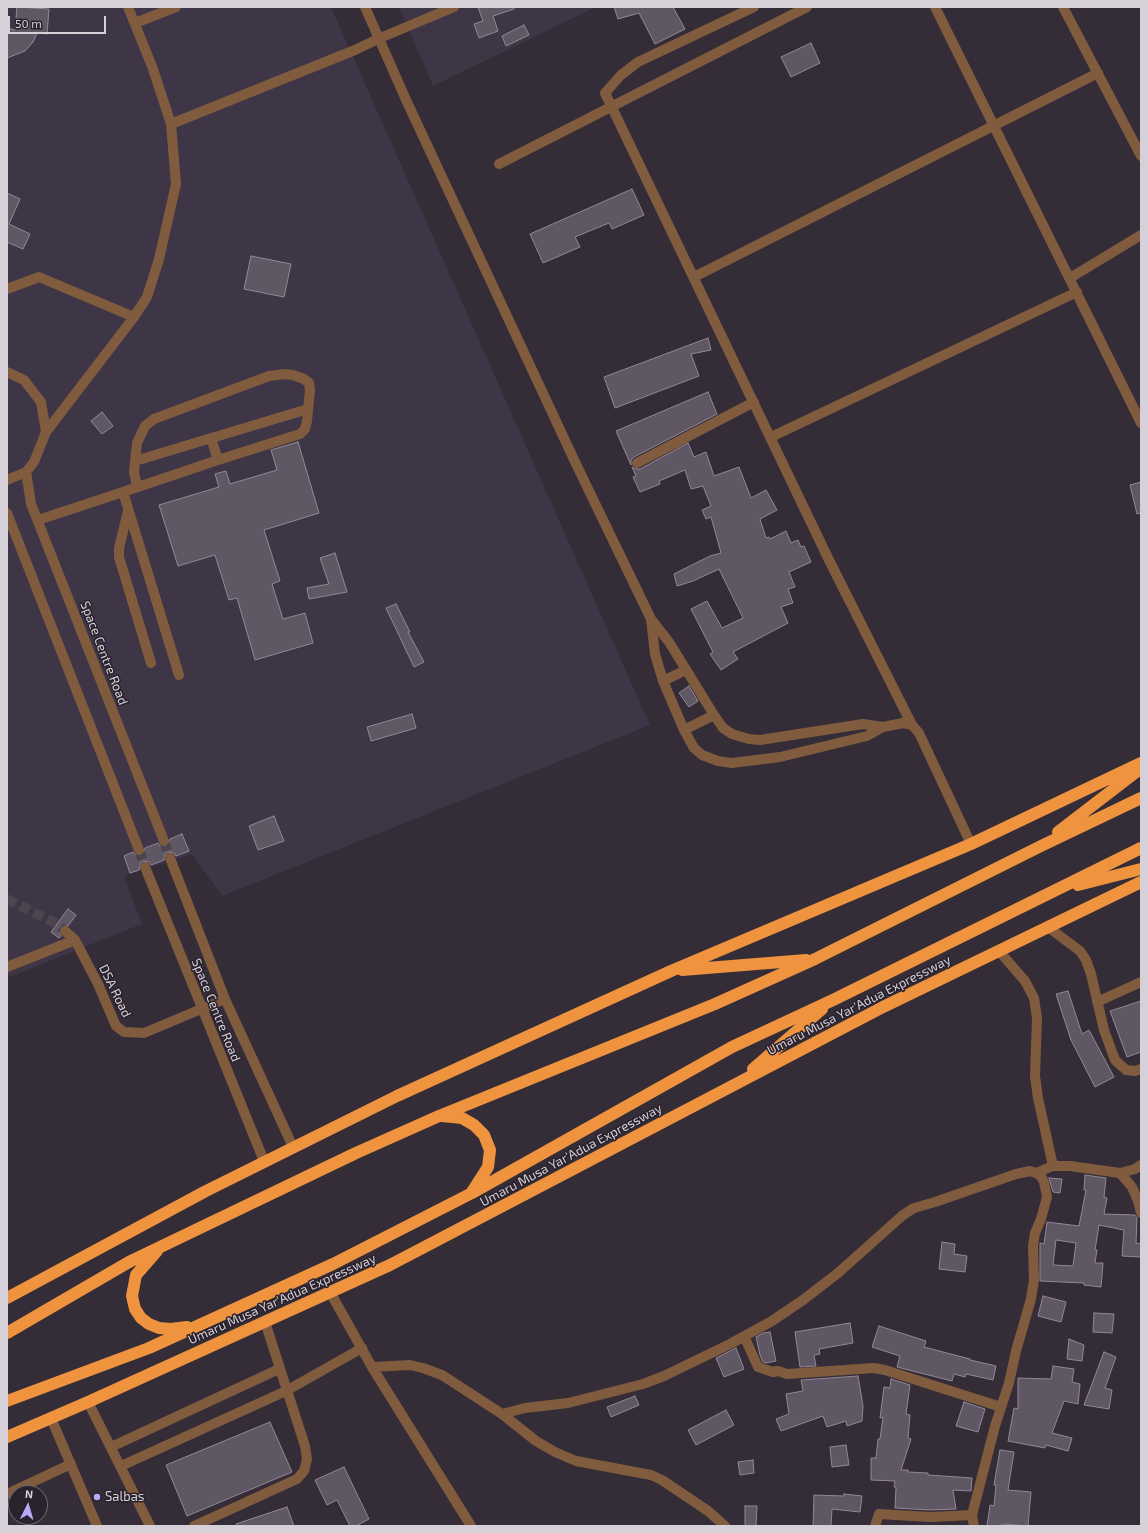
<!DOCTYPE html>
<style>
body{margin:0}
#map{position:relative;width:1148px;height:1533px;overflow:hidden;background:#342c37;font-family:"Exo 2",sans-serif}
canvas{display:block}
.frame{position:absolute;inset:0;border:8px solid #d6d1d8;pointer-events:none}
.north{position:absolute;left:8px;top:1485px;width:40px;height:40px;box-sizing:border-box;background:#2a222d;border:1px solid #6f6871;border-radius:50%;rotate:5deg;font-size:11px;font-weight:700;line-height:16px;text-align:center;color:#d6d1d8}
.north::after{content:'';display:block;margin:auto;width:14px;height:18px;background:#b7abf8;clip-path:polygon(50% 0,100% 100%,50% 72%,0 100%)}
.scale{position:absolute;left:8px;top:16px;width:98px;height:18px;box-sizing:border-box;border:2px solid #d6d1d8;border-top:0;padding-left:5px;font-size:12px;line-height:14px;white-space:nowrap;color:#d6d1d8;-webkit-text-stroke:3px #2a222d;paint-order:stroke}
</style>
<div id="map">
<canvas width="1148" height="1533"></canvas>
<div class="frame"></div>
<div class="north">N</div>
<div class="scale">50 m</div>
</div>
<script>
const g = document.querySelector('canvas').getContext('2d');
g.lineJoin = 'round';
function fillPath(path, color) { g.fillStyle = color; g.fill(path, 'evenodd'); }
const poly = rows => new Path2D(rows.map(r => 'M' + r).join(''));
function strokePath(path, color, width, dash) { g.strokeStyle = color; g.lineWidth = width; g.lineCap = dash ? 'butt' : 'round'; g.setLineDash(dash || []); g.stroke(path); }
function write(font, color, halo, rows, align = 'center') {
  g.font = font + ' "Exo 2",sans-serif'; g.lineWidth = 3; g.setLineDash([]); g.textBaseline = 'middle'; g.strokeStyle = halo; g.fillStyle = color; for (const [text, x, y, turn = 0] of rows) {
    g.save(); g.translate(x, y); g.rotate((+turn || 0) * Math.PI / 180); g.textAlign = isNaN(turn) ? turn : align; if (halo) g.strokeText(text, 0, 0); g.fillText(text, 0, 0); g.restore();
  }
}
fillPath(poly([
 [7,7,331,7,650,725,222,896,192,854,124,876,142,924,7,978],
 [399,7,596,7,433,86]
]), '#3e3646');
const building = poly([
 [17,7,49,9,47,34,37,33,33,42,25,51,7,58,7,28,15,30,17,7],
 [478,7,514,7,514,9,493,16,498,31,479,38,474,24,483,21,478,7],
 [614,7,673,7,685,29,655,44,639,13,618,19,614,7],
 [524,25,529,35,506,46,502,36,524,25],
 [811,43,820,63,791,77,781,57,811,43],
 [632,189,644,215,612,229,609,223,575,237,580,247,543,263,530,234,632,189],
 [7,193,20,199,9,224,30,234,23,249,7,242,7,193],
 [251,256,291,264,284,297,244,289,251,256],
 [708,338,711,350,691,354,699,376,615,408,604,377,708,338],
 [708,392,717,414,634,457,631,460,631,465,616,431,708,392],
 [102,412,113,426,102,434,91,421,102,412],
 [298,442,319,513,264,530,280,581,272,584,283,619,305,613,313,643,255,660,237,598,229,600,215,555,178,566,159,505,219,487,215,474,226,471,230,484,277,470,271,450,298,442],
 [688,443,694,457,706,452,714,476,739,467,751,498,766,490,777,510,760,519,766,538,769,537,770,539,786,531,791,543,798,540,801,547,804,546,811,562,789,572,795,587,788,589,793,603,781,607,788,623,733,652,738,659,721,670,710,654,713,652,691,609,707,601,722,628,743,618,719,569,693,581,677,586,674,574,710,556,721,553,711,517,706,519,702,510,711,506,703,486,691,489,685,470,659,481,660,484,640,492,633,477,636,476,632,467,636,469,640,469,688,443],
 [1141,482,1141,513,1137,514,1130,485,1141,482],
 [335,553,347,592,309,599,307,588,329,584,320,558,335,553],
 [396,604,410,632,408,632,424,662,414,667,386,608,396,604],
 [689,686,698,701,689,707,679,693,689,686],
 [412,714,416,728,371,741,367,727,412,714],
 [274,816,284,841,258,850,249,826,274,816],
 [182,834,189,851,176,856,174,853,168,852,165,854,164,860,151,865,149,862,143,861,140,863,139,870,130,873,124,856,133,852,135,855,141,856,144,854,145,848,158,843,160,846,166,847,169,845,170,839,182,834],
 [68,909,76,915,68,926,63,925,60,927,59,933,61,936,59,938,51,932,68,909],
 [1068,991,1082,1034,1089,1030,1114,1077,1095,1087,1071,1040,1056,994,1068,991],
 [1141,1001,1141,1052,1127,1057,1110,1011,1141,1001],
 [1085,1175,1106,1178,1104,1197,1107,1198,1104,1214,1135,1215,1137,1218,1136,1243,1141,1244,1141,1257,1122,1256,1124,1230,1099,1225,1095,1250,1097,1250,1095,1263,1103,1263,1101,1287,1084,1285,1084,1283,1040,1281,1040,1243,1044,1244,1047,1222,1079,1226,1086,1190,1084,1190,1085,1175],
 [1056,1240,1076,1243,1073,1266,1053,1265,1056,1240],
 [1049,1178,1062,1179,1060,1193,1053,1192,1049,1178],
 [942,1242,955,1244,954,1254,967,1256,965,1272,939,1269,942,1242],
 [1043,1296,1066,1302,1061,1322,1038,1316,1043,1296],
 [1094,1313,1114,1314,1112,1333,1093,1332,1094,1313],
 [850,1323,853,1343,819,1349,820,1354,814,1355,816,1366,800,1367,795,1332,850,1323],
 [879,1326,926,1341,924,1347,970,1359,970,1360,996,1366,993,1380,966,1374,965,1377,954,1374,952,1381,897,1367,900,1356,872,1347,879,1326],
 [770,1332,776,1361,766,1363,763,1362,760,1355,756,1337,763,1333,770,1332],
 [1069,1339,1084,1345,1082,1361,1067,1359,1069,1339],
 [736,1348,744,1369,724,1377,716,1358,736,1348],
 [1104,1352,1116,1357,1105,1388,1112,1390,1109,1409,1084,1405,1104,1352],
 [1053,1366,1074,1369,1072,1382,1080,1384,1078,1404,1064,1401,1052,1433,1072,1438,1068,1451,1046,1445,1045,1448,1008,1441,1014,1408,1018,1409,1018,1378,1051,1379,1053,1366],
 [858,1376,863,1406,862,1421,847,1426,846,1421,827,1427,823,1416,781,1431,776,1419,789,1414,786,1394,803,1391,801,1380,858,1376],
 [891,1379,910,1385,906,1414,910,1415,908,1438,911,1439,901,1470,908,1470,908,1472,928,1473,928,1475,972,1478,971,1491,953,1490,956,1509,930,1510,895,1508,896,1487,894,1487,895,1481,871,1480,871,1458,876,1458,878,1439,880,1439,883,1417,880,1418,884,1387,890,1388,891,1379],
 [635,1396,639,1405,611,1417,607,1407,635,1396],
 [964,1402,985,1409,978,1432,956,1426,964,1402],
 [726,1410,734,1425,696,1445,688,1430,726,1410],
 [270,1422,292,1472,187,1516,166,1465,270,1422],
 [846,1445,849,1465,832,1467,830,1447,846,1445],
 [1000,1450,1014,1452,1008,1490,1031,1492,1028,1526,1002,1524,1001,1526,987,1526,990,1505,994,1506,996,1485,994,1485,1000,1450],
 [753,1460,754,1473,740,1475,738,1462,753,1460],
 [344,1467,369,1519,356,1526,350,1526,337,1500,327,1505,315,1480,344,1467],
 [844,1494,862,1496,860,1512,832,1509,831,1526,813,1526,814,1495,844,1496,844,1494],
 [745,1506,757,1506,756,1526,745,1526,745,1506],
 [287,1507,294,1526,237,1526,236,1524,287,1507]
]);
fillPath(building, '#605764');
strokePath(building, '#928896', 1);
strokePath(poly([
 [164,841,170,858],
 [139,850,145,867],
 [7,899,57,924,65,931]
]), '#4c454f', 10, [10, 5]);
strokePath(poly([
 [365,7,407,102,577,466,651,619,669,642,714,715,723,728,732,734,749,739,760,740,863,724,883,727],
 [754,7,638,62,621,75,605,93,829,560,912,725],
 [935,7,1141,423],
 [1063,7,1141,156],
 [135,23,176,7],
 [171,124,355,50,380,38,454,7],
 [499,164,807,7],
 [694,277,1098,73],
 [1070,278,1141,235],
 [7,289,39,277,134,317],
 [7,372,24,380,41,402,46,432,34,462,26,472,7,480],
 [46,432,134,317,147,297,159,259,176,184,171,124,153,69,128,7],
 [771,437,1077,292],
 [211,438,218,460],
 [135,461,308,409],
 [637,463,754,402],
 [26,472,31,504,164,841],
 [123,492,179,675],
 [128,511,119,548,119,557,151,663],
 [7,513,139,850],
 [38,520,123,492,218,460,300,434,305,429,307,421,310,390,309,383,304,379,293,375,285,374,269,376,154,419,145,426,137,443,134,472,137,487],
 [651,619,655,654,663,681,684,730,694,748,702,755,718,761,732,763,780,757,867,736,883,727,903,723,912,725,919,733,971,844],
 [663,681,686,670],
 [684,730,714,715],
 [170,858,225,999,293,1147],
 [145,867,264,1161],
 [1048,927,1080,951,1086,960,1091,974,1104,1030,1115,1060,1126,1070,1135,1071,1141,1069],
 [65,931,75,940,98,984,116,1026,124,1032,144,1033,225,999],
 [999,951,1025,981,1034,998,1037,1018,1035,1076,1038,1098,1053,1166],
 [7,967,75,940],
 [1097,1002,1141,982],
 [1036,1173,1053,1166,1070,1166,1120,1173,1135,1169,1141,1165],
 [1120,1173,1132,1187,1138,1201,1141,1213],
 [330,1292,372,1367,471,1526],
 [744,1336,758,1367,773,1372,778,1371,787,1374,874,1368,885,1370,1001,1407],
 [372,1367,410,1365,423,1368,442,1375,502,1414,536,1441,555,1452,576,1461,651,1475,662,1480,708,1511,725,1526],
 [88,1402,150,1526],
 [502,1414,525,1408,568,1403,643,1384,664,1376,730,1344,772,1321,803,1300,838,1273,903,1215,914,1208,935,1202,1016,1174,1030,1171,1036,1173,1041,1176,1044,1182,1047,1197,1041,1219,1035,1233,1033,1246,1034,1280,1031,1299,1016,1351,1009,1383,995,1426,972,1515,974,1526],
 [51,1418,97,1526],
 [111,1447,279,1369],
 [121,1466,286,1391,362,1348],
 [7,1494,71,1464],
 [194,1526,297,1479,304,1471,307,1459,305,1446,265,1322],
 [875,1526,879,1514,930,1517,972,1515]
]), '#805b3d', 10);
strokePath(poly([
 [1058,832,1140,769],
 [1078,885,1141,869],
 [682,970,806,960],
 [753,1069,822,1009],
 [442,1116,462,1118,474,1125,484,1135,490,1150,488,1167,472,1192],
 [157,1251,136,1275,132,1296,135,1309,141,1318,149,1324,159,1328,171,1329,187,1327],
 [7,1298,206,1191,397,1096,671,971,971,844,1141,763],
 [7,1333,129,1262,356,1153,439,1116,715,1004,815,959,1041,846,1141,798],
 [7,1401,149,1348,333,1264,472,1193,732,1047,833,1000,1141,848],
 [7,1437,88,1402,390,1265,883,1007,1141,882]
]), '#ef933f', 12);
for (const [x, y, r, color] of [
 [97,1497,4,"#b7abf8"]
]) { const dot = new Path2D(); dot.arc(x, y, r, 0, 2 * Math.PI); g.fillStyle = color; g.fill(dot); strokePath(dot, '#2a222d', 1.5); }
write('13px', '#d6d1d8', '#2a222d', [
 ["Space Centre Road",104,653,69],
 ["DSA Road",115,991,64],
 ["Umaru Musa Yar'Adua Expressway",859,1005,-27],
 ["Space Centre Road",216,1010,68],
 ["Umaru Musa Yar'Adua Expressway",571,1155,-28],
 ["Umaru Musa Yar'Adua Expressway",282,1299,-24]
]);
write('13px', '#d6d1d8', '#2a222d', [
 ["Salbas",105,1497]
], 'left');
</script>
